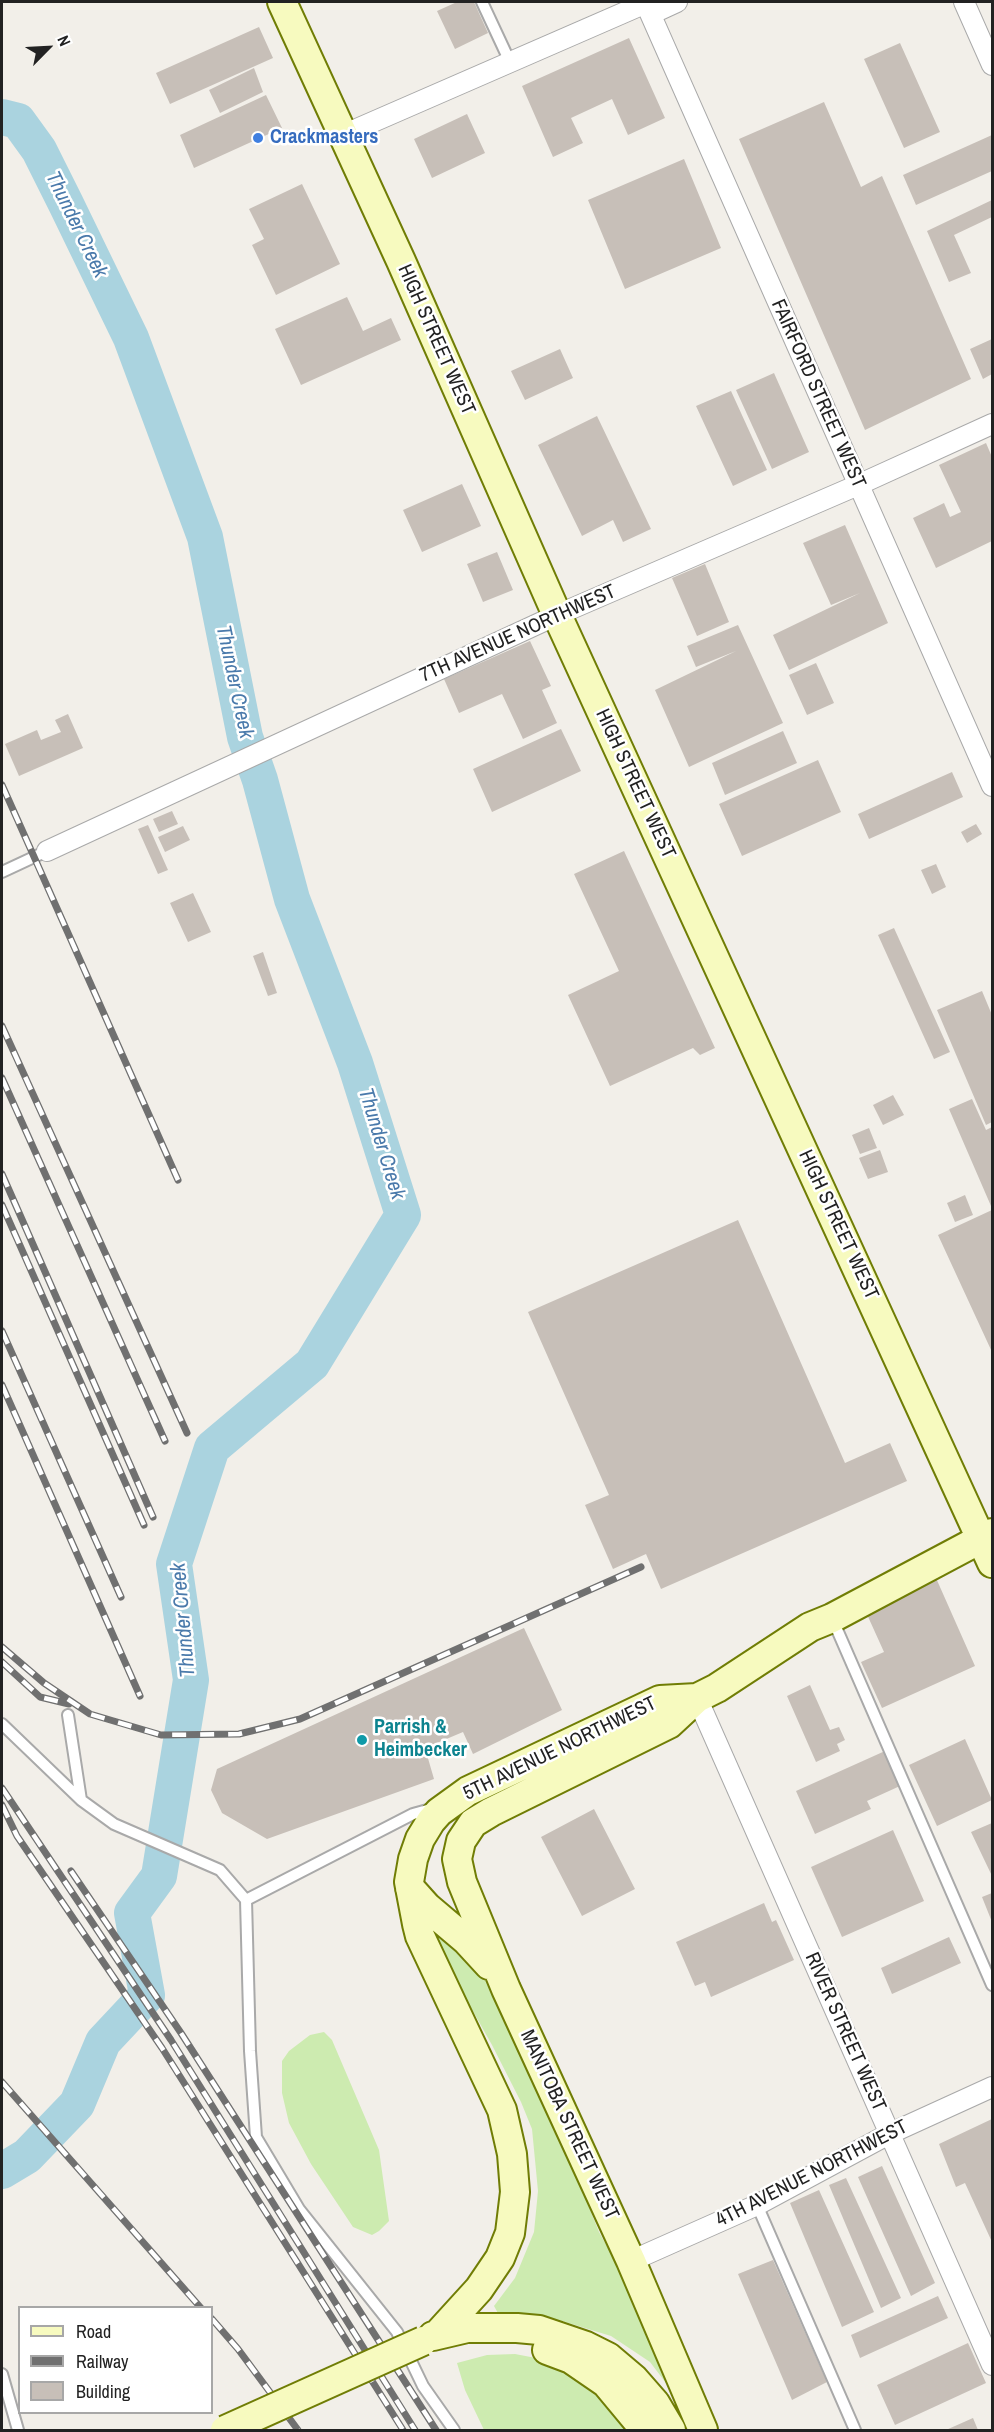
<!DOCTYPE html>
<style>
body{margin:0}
#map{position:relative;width:994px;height:2432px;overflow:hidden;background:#f2efe9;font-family:"Archivo Narrow",sans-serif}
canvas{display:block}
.frame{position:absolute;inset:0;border:3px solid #222;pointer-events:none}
.legend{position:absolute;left:18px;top:2306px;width:195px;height:108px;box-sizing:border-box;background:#fff;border:2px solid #a7a7a7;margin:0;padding:8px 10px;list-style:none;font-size:18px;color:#222}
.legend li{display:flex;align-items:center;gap:12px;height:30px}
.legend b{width:30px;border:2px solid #a7a7a7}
.north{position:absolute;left:18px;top:18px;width:60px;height:60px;-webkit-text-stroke:4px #fff;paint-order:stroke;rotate:66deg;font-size:16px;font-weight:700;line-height:24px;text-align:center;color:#222}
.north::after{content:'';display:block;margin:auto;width:21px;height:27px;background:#222;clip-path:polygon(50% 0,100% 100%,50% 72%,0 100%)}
</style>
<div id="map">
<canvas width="994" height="2432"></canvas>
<div class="frame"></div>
<ul class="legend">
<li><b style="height:8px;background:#f7fabf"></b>Road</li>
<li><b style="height:8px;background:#707070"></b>Railway</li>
<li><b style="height:16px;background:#c7bfb8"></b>Building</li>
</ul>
<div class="north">N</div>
</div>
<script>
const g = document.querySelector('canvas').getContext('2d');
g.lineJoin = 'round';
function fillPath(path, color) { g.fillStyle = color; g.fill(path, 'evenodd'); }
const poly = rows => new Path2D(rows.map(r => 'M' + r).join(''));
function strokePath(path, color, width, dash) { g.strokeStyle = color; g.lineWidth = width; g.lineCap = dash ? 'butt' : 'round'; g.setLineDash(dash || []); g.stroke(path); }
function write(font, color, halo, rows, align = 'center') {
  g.font = font + ' "Archivo Narrow",sans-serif'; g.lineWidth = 5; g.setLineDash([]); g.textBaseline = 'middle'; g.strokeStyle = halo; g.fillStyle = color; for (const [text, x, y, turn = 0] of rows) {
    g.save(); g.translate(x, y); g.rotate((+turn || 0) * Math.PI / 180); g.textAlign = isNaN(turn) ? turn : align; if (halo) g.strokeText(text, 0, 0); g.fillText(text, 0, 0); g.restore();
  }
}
fillPath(poly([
 [429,1933,446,1940,464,1955,487,1982,511,2025,557,2127,599,2232,609,2250,629,2269,694,2420,650,2362,611,2336,562,2321,499,2315,494,2306,515,2278,534,2232,538,2191,532,2129,521,2102,492,2045],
 [324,2032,332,2040,379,2150,389,2221,379,2231,372,2235,353,2227,311,2164,289,2123,282,2093,282,2061,289,2051,310,2035],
 [515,2354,541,2359,592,2381,635,2430,484,2430,465,2390,457,2363,487,2355]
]), '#cdebb0');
strokePath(poly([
 [2,117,18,121,39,150,66,204,131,338,205,537,245,737,260,780,292,899,355,1063,403,1215,312,1364,212,1448,174,1564,191,1680,159,1876,132,1913,147,1995,103,2042,77,2104,27,2156,2,2171]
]), '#aad3df', 36);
fillPath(poly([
 [457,2,474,2,488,33,455,49,437,11],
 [259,27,273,58,170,104,156,73],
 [629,38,665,118,628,135,612,99,571,118,583,143,553,157,522,86],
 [900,43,940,132,904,148,864,59],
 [254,68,263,92,220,113,209,90],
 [266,95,282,128,194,168,180,135],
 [824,102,861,187,882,176,971,379,865,430,739,139],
 [467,114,485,153,432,178,414,139],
 [992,135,992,171,916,205,903,175],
 [684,159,721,248,625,289,588,200],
 [302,184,340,264,276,295,252,245,264,239,249,209],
 [992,200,992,217,954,235,971,273,949,282,927,231],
 [347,297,363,331,391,318,401,340,301,385,275,329],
 [992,339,992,374,983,379,970,349],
 [560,349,573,378,525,400,511,371],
 [774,373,809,452,772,469,736,390],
 [731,391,767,470,733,486,696,406],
 [597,416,651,529,623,542,613,520,582,536,538,445],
 [986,443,992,457,992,541,936,568,913,518,944,503,950,517,961,512,939,465],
 [462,484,481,526,422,552,403,510],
 [845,525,888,623,789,670,773,635,860,593,831,605,803,543],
 [497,552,513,590,483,602,467,564],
 [705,564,729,622,697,636,672,578],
 [738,625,783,723,689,767,655,690,736,651,696,667,687,646],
 [530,641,551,686,542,690,557,723,523,739,502,694,459,713,444,679],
 [816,663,834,703,807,715,789,675],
 [68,714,83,748,19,776,5,744,37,730,41,740,61,732,55,720],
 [561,729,581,771,492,812,473,769],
 [783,731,797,763,725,795,712,763],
 [818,760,841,812,742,856,719,804],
 [952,772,963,797,869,839,858,814],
 [172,811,178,824,159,832,153,819],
 [976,824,982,834,967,843,961,832],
 [148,825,168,870,158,874,138,829],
 [183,826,190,840,165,852,158,837],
 [624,851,715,1048,700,1055,693,1048,610,1086,568,995,619,971,574,874],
 [936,864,946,887,932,894,921,870],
 [193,893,211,932,188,942,170,903],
 [894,928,950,1052,934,1059,878,935],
 [263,952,277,993,268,996,253,956],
 [982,991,992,1015,992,1122,986,1125,937,1010],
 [893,1095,904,1115,883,1125,873,1105],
 [972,1099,986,1130,992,1127,992,1205,991,1206,949,1109],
 [869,1128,877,1148,860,1154,852,1135],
 [880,1150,888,1172,868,1179,859,1158],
 [965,1195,973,1215,955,1222,947,1203],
 [992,1210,992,1352,938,1235],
 [738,1220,845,1463,890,1443,907,1481,661,1589,646,1554,613,1569,585,1505,609,1495,528,1312],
 [936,1578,975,1666,882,1708,861,1662,884,1652,865,1610],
 [524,1628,562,1710,473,1754,463,1732,425,1748,434,1779,267,1839,222,1813,211,1790,217,1769],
 [810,1685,830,1730,839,1727,845,1740,837,1744,840,1751,816,1762,787,1696],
 [965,1739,992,1800,937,1826,909,1765],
 [885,1751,900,1786,867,1801,871,1809,815,1834,796,1791],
 [594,1809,635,1889,582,1916,541,1837],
 [992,1823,992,1876,971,1832],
 [893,1830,924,1901,842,1937,811,1867],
 [992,1893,992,1922,982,1897],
 [764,1903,772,1922,776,1920,794,1960,711,1997,705,1982,695,1986,676,1942],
 [949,1937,961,1963,892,1994,881,1968],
 [992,2119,992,2242,965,2183,956,2187,939,2144],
 [882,2166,935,2283,911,2296,858,2177],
 [846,2178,901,2298,881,2308,829,2185],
 [819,2190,874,2312,842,2327,790,2203],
 [773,2260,827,2382,792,2400,738,2274],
 [938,2296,948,2318,860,2358,851,2335],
 [968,2343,986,2383,895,2425,877,2385],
 [973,2418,978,2430,946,2430]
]), '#c7bfb8');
const lane = poly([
 [482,2,510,62],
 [2,872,47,851],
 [832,1618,992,1985],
 [68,1715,81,1800],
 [2,1724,81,1800,114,1824,220,1870,246,1900,250,2051,256,2137,299,2209,397,2332,423,2386,454,2430],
 [246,1900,413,1814,431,1809],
 [757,2205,855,2430],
 [2,2374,18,2430]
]);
const street = poly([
 [645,2,992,786],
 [964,2,992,65],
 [651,14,677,2],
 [343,135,646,3],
 [47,851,557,615,858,485,992,424],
 [697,1698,992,2365],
 [631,2261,757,2205,889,2134,992,2087]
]);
const secondary = poly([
 [282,2,401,261,557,615,992,1563],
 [410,1888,427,1907,466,1940,489,1965],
 [438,2334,479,2289,500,2258,510,2233,515,2192,512,2154,502,2110,420,1936,417,1924,409,1882,413,1859,420,1839,431,1821,439,1812,468,1791,660,1700,697,1698],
 [433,2336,467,2328,517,2328,539,2330,586,2346,608,2357,634,2379,655,2403,671,2430],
 [547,2350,571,2359,606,2383,645,2430],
 [703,2430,631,2261,506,1989,462,1882,457,1859,461,1841,473,1823,491,1812,669,1724,697,1698,717,1688,810,1627,832,1618,992,1533]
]);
strokePath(lane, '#a9a9a9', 14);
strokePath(street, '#a9a9a9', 22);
strokePath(secondary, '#707d05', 32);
strokePath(lane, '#fff', 10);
strokePath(street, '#fff', 20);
strokePath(secondary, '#f7fabf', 28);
const rail = poly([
 [2,785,178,1180],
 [2,1026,187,1433],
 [2,1078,165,1441],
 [2,1174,153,1517],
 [2,1205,144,1525],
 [2,1331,121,1597],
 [2,1385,140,1696],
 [2,1647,44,1683,90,1714,161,1735,239,1734,300,1719,641,1567],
 [2,1662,40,1697,69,1704],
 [2,1788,171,2040,415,2430],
 [2,1805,17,1836,162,2048,403,2430],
 [71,1871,181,2033,436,2430],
 [2,2082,201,2308],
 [212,2319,238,2349,298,2430]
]);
strokePath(rail, '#707070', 7);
strokePath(rail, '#fff', 4.5, [14]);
const secondaryBridge = poly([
 [225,2430,423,2341]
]);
strokePath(secondaryBridge, '#707d05', 32, []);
strokePath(secondaryBridge, '#f7fabf', 28);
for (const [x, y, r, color] of [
 [258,138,6,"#3f7fe0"],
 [362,1740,6,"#0f9aa8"]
]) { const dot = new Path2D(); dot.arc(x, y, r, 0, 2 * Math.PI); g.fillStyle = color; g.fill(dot); strokePath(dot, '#fff', 2); }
write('bold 20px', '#366cbe', '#fff', [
 ["Crackmasters",270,138]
], 'left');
write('20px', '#222', '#fff', [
 ["HIGH STREET WEST",436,340,66],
 ["FAIRFORD STREET WEST",818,394,66],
 ["7TH AVENUE NORTHWEST",518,634,-24],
 ["HIGH STREET WEST",635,784,65],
 ["HIGH STREET WEST",838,1225,65],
 ["5TH AVENUE NORTHWEST",560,1749,-26],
 ["RIVER STREET WEST",845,2032,66],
 ["MANITOBA STREET WEST",569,2125,65],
 ["4TH AVENUE NORTHWEST",812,2174,-27]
]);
write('bold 20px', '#0d838f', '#fff', [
 ["Parrish &",374,1728],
 ["Heimbecker",374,1751]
], 'left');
write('italic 21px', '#4a7aab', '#fff', [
 ["Thunder Creek",76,225,64],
 ["Thunder Creek",234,682,78],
 ["Thunder Creek",381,1144,73],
 ["Thunder Creek",184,1620,-95]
]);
</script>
